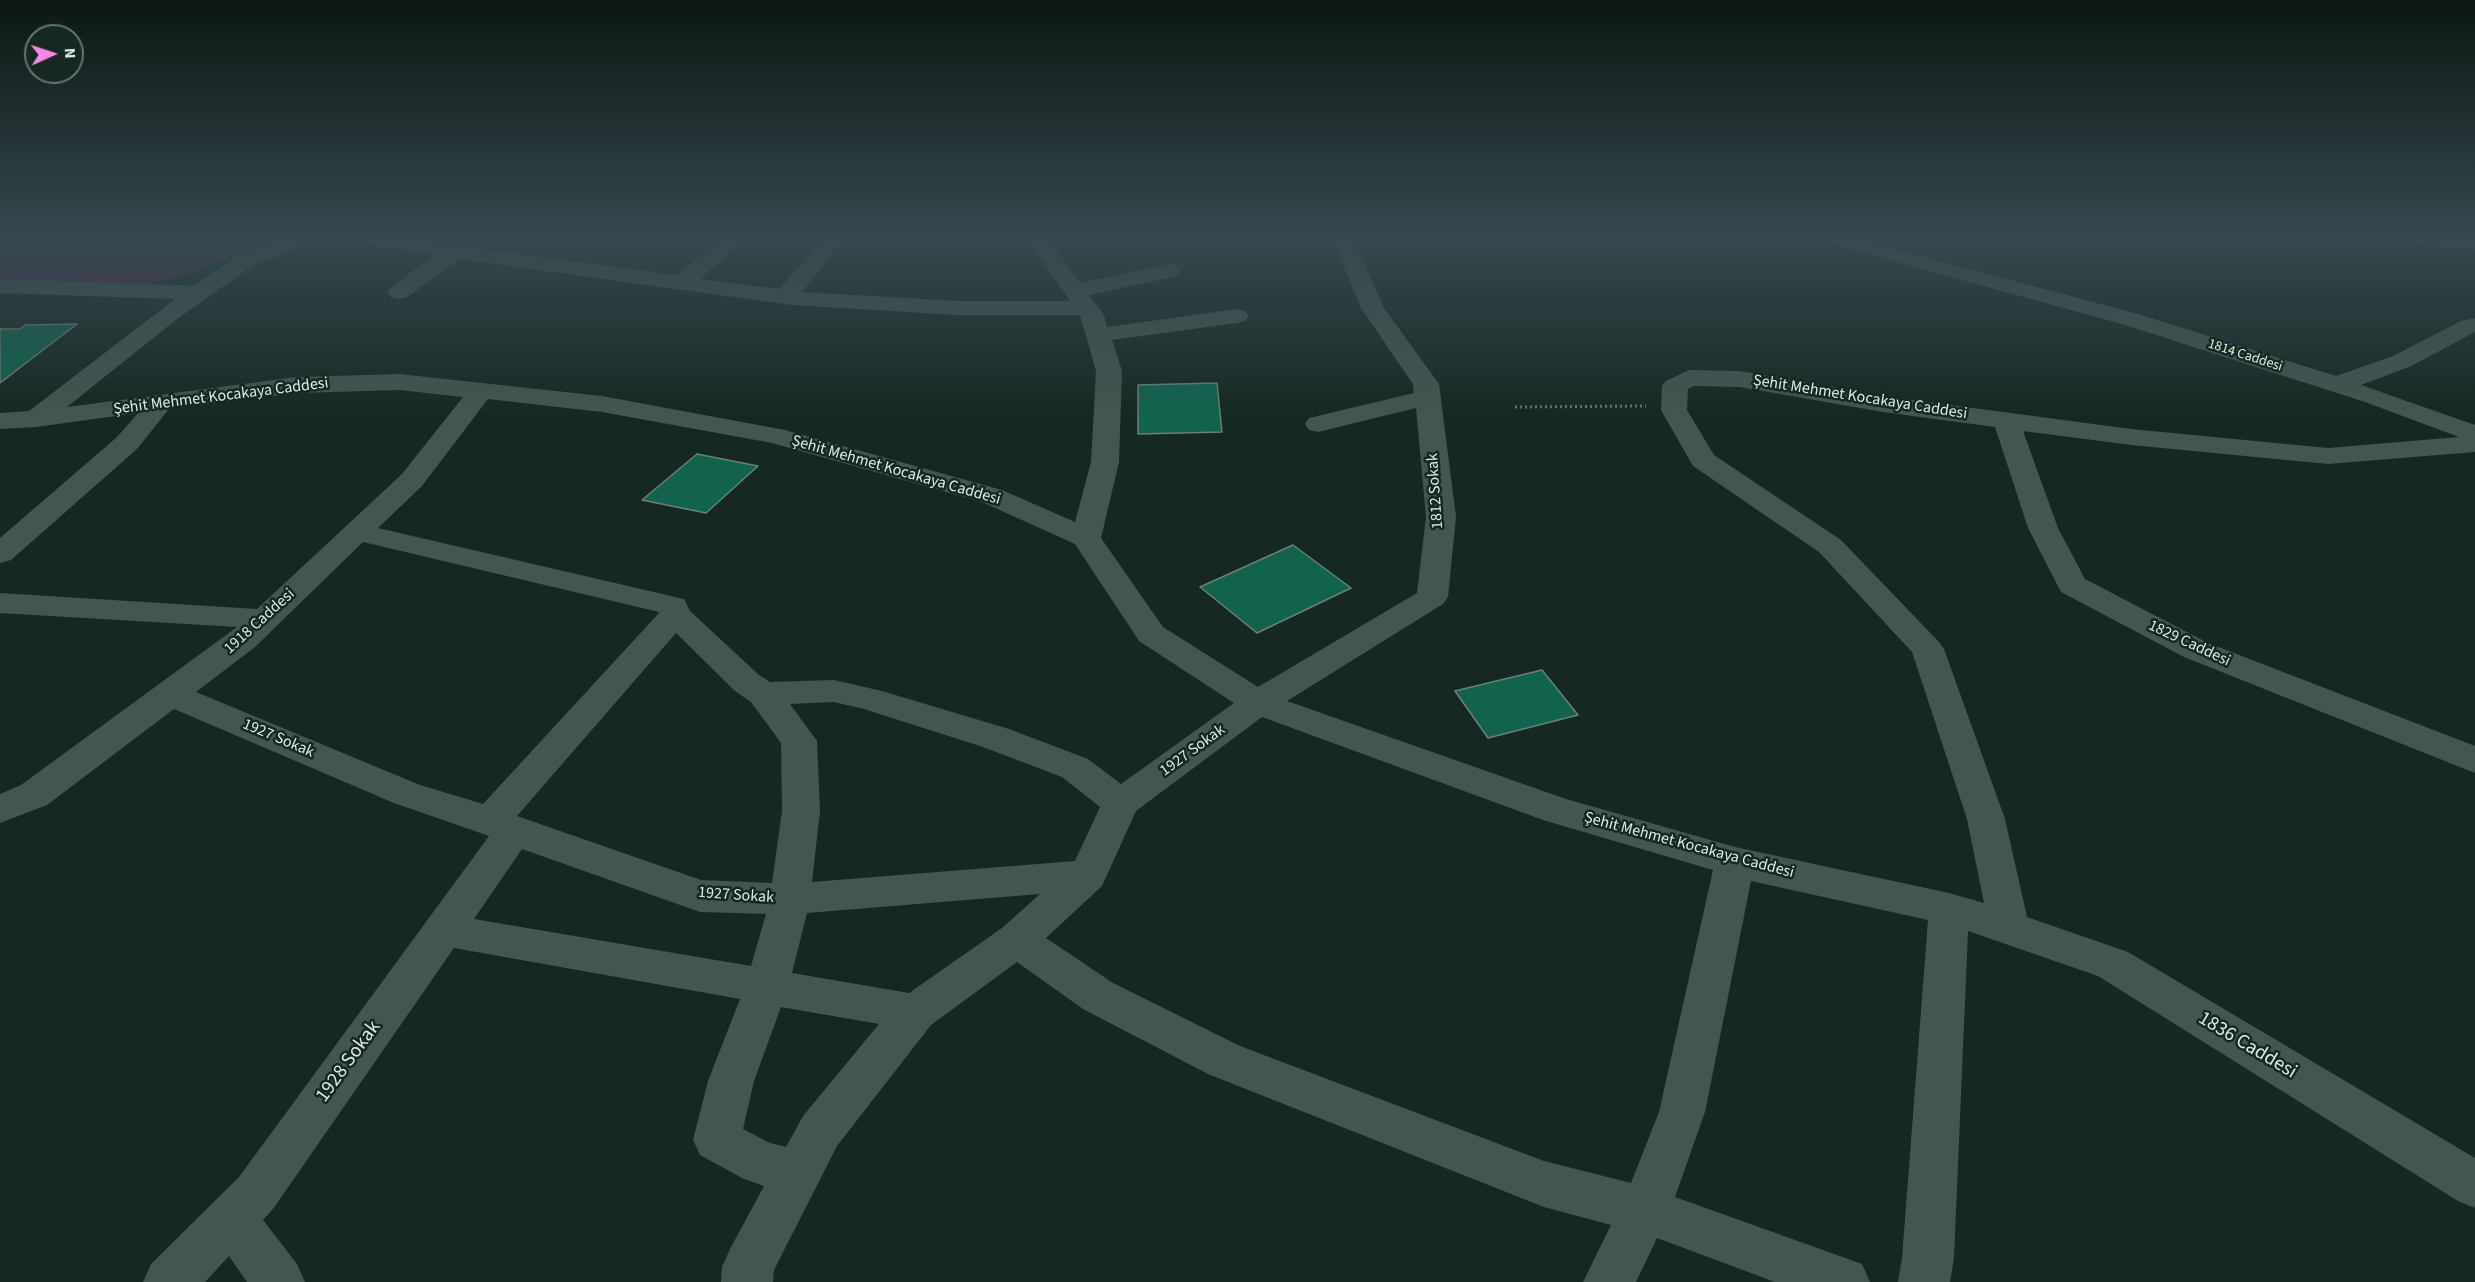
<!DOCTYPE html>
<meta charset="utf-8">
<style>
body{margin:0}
#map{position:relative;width:2475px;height:1282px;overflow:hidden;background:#152922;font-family:"Source Sans 3",sans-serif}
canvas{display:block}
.north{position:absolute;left:24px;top:24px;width:60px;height:60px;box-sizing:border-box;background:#152922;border:2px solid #657670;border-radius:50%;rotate:87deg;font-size:16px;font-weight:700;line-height:24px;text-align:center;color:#ddeae5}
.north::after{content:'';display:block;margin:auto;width:21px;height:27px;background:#fc86e3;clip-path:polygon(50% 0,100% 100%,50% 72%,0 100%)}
</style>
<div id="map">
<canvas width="2475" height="1282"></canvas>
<div class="north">N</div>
</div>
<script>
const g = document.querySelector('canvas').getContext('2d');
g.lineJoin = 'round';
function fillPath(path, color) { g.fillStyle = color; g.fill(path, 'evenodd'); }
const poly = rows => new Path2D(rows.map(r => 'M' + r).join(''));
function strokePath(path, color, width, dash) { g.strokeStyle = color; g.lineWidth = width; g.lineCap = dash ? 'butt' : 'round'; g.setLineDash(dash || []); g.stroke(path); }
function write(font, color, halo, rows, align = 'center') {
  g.font = font + ' "Source Sans 3",sans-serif'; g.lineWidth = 5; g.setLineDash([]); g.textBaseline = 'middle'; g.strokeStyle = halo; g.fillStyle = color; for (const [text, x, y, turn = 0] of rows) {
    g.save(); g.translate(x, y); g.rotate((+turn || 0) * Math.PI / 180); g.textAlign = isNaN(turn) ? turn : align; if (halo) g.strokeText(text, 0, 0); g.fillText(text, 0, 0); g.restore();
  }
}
fillPath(poly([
 [0,240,277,240,185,275,137,287,0,279]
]), '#54224a');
fillPath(poly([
 [2373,240,2475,240,2475,250,2413,245]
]), '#814574');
const building = poly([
 [77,324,0,383,0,329,20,329,25,325,77,324],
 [1217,383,1222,432,1138,434,1138,385,1217,383],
 [697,454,758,466,706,513,642,500,697,454],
 [1293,545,1351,588,1257,633,1200,587,1293,545],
 [1542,670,1578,715,1488,738,1455,691,1542,670]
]);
fillPath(building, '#11634e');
strokePath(building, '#6a8078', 1.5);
strokePath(poly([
 [1515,407,1646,406]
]), '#64756f', 3, [2, 3]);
fillPath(poly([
 [282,240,312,240,308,244,252,266,177,319,67,407,297,377,399,374,602,396,785,430,1002,490,1075,522,1091,462,1096,371,1080,315,957,315,792,305,459,259,407,297,399,299,391,297,388,292,391,287,435,255,370,246,363,244,359,240,415,240,676,275,721,240,744,240,700,279,779,289,823,240,844,240,802,292,957,301,1070,301,1028,240,1049,240,1080,283,1169,264,1177,266,1180,271,1177,276,1089,295,1104,315,1107,327,1237,309,1245,311,1249,316,1245,321,1237,323,1112,340,1122,371,1119,462,1101,538,1163,627,1258,687,1417,593,1426,517,1416,408,1318,432,1309,430,1305,424,1309,418,1414,393,1413,384,1361,308,1333,240,1354,240,1384,308,1439,384,1456,517,1448,597,1443,604,1287,701,1566,799,1735,847,1949,893,1984,903,1967,819,1912,652,1819,552,1693,466,1661,410,1662,386,1666,381,1689,370,1740,371,1883,396,2131,429,2328,448,2459,437,2365,402,2122,324,1831,244,1828,240,1861,240,2138,314,2336,376,2393,356,2461,321,2475,318,2475,332,2411,366,2361,385,2475,425,2475,452,2328,464,2131,445,2023,431,2058,528,2085,579,2208,643,2475,746,2475,773,2184,657,2061,592,2028,528,1995,427,1883,412,1740,387,1694,386,1688,389,1687,410,1714,455,1841,540,1939,642,1944,649,2005,819,2027,917,2128,952,2475,1158,2475,1208,2458,1201,2098,976,1968,931,1954,1258,1950,1282,1898,1282,1902,1258,1928,920,1751,881,1705,1112,1675,1197,1862,1264,1870,1282,1775,1282,1657,1238,1636,1282,1583,1282,1611,1225,1544,1207,1208,1074,1083,1009,1017,962,931,1025,837,1146,774,1270,773,1282,721,1282,722,1267,730,1249,764,1186,744,1179,700,1155,693,1140,708,1081,740,999,454,948,273,1209,263,1220,297,1264,305,1282,247,1282,229,1256,205,1282,143,1282,151,1264,239,1177,489,836,394,803,174,709,47,805,0,823,0,794,21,785,237,627,0,613,0,593,257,609,402,474,463,397,399,390,297,393,169,409,137,449,11,560,0,563,0,538,117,437,138,413,36,427,0,429,0,413,29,411,175,299,0,293,0,279,194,286,236,256,282,240],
 [488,399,602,412,772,443,982,502,1075,544,1139,641,1234,703,1121,784,1088,759,1009,729,882,691,834,680,770,682,759,675,690,611,684,599,378,528,422,486,488,399],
 [363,542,659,612,659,613,483,804,420,785,196,692,255,647,363,542],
 [676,633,735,691,751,702,781,743,782,811,772,883,701,880,517,816,676,633],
 [834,702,864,709,983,747,1062,777,1100,807,1075,861,812,882,820,811,817,741,790,704,834,702],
 [1262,717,1543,820,1713,870,1659,1112,1631,1183,1544,1161,1240,1046,1113,983,1046,938,1102,886,1136,811,1262,717],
 [522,849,700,912,766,914,751,966,474,919,522,849],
 [1040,894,1002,928,909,993,792,973,807,913,1040,894],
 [781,1007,879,1024,803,1116,786,1147,770,1143,743,1129,754,1081,781,1007]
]), '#42574f');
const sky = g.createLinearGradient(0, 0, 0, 419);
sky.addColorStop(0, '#0c1713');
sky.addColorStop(0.57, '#35494f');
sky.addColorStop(1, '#35494f00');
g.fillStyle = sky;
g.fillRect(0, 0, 2475, 419);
write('14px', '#ddeae5', '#152922', [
 ["1814 Caddesi",2245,356,18]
]);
write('16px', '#ddeae5', '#152922', [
 ["Şehit Mehmet Kocakaya Caddesi",221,397,-7],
 ["Şehit Mehmet Kocakaya Caddesi",1860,398,9],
 ["Şehit Mehmet Kocakaya Caddesi",896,471,16],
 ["1812 Sokak",1436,491,-94],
 ["1918 Caddesi",260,622,-42],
 ["1829 Caddesi",2189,644,25],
 ["1927 Sokak",278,739,23],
 ["1927 Sokak",1193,751,-36],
 ["Şehit Mehmet Kocakaya Caddesi",1689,846,15],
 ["1927 Sokak",736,896,4]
]);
write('20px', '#ddeae5', '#152922', [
 ["1836 Caddesi",2247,1046,31],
 ["1928 Sokak",349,1062,-54]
]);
</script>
